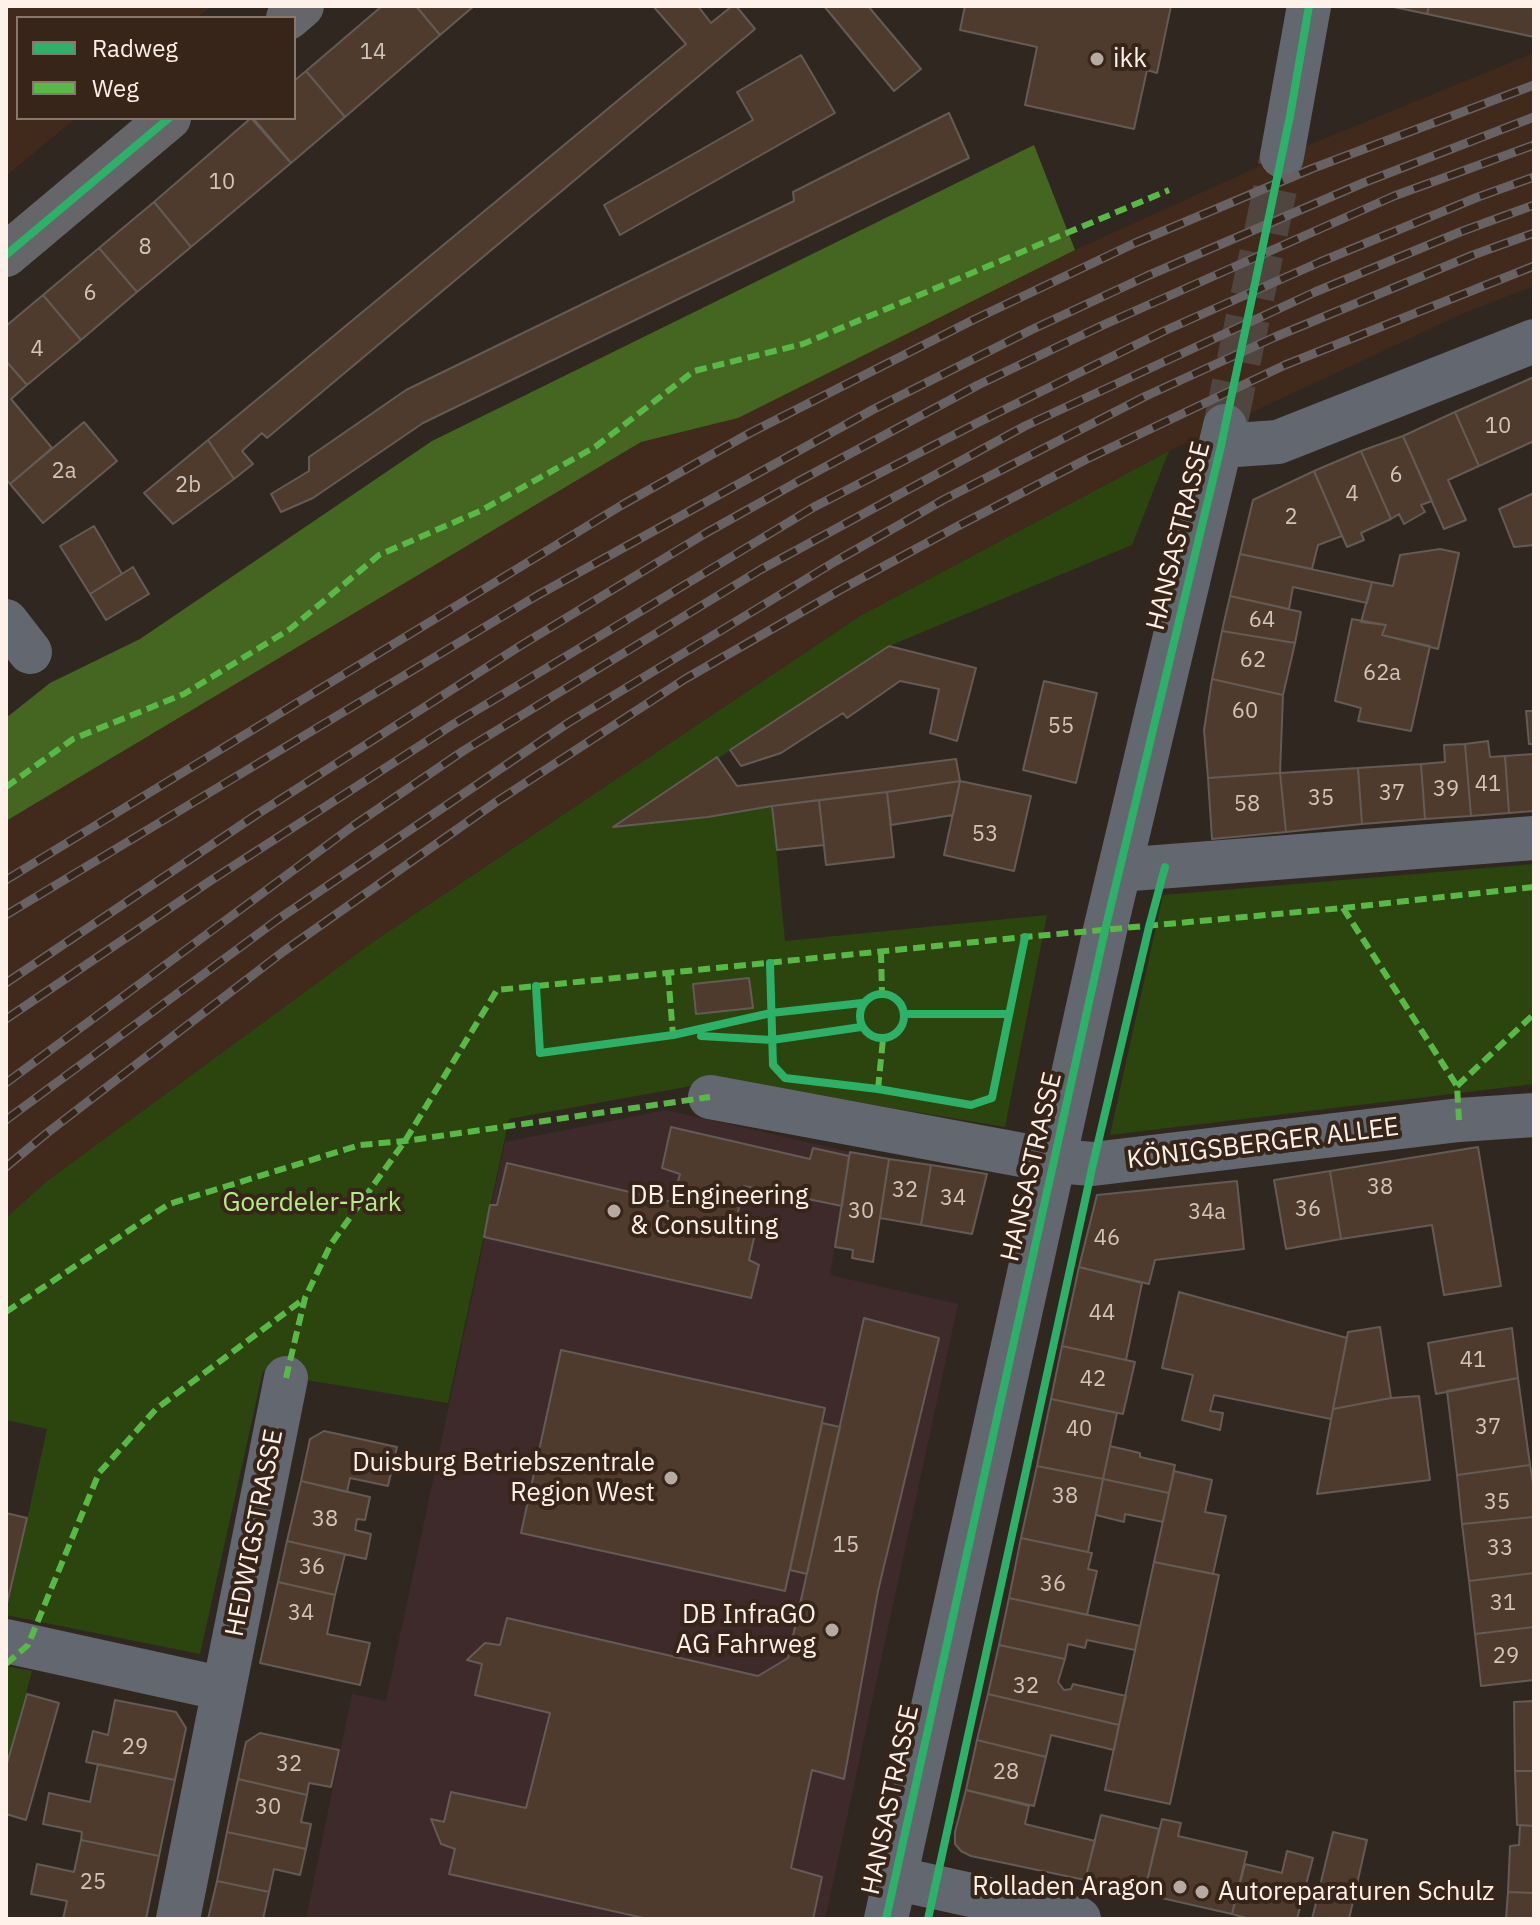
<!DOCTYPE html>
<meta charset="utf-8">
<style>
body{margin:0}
#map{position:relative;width:1540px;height:1925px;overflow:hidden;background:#312721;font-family:"IBM Plex Sans",sans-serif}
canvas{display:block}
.frame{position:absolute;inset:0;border:8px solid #fef1e9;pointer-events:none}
.legend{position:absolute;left:16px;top:16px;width:280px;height:104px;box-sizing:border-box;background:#38251a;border:2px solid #87776d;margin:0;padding:10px 14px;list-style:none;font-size:24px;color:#fef1e9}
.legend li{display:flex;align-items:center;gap:16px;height:40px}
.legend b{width:40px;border:2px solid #87776d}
</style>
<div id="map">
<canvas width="1540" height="1925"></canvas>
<div class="frame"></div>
<ul class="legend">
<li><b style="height:10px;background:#2db169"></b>Radweg</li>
<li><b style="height:10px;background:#58b947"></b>Weg</li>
</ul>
</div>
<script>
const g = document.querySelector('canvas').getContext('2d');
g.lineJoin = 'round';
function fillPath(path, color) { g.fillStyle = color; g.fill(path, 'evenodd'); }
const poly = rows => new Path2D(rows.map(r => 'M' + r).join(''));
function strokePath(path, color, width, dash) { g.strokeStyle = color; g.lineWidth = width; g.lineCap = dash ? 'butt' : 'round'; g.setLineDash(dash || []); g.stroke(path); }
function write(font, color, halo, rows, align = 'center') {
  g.font = font + ' "IBM Plex Sans",sans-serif'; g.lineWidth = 8; g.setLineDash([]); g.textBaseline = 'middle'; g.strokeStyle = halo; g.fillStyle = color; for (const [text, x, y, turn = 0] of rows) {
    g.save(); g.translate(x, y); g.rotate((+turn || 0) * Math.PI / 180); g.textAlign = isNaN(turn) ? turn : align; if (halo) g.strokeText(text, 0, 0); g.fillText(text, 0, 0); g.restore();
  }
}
fillPath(poly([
 [666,1110,850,1152,830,1275,958,1304,825,1919,306,1919,352,1694,386,1701,505,1142]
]), '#3e2a2a');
fillPath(poly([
 [6,6,211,6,197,18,18,18,18,118,76,118,6,176],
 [1534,53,1534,286,1464,313,1169,451,860,616,373,942,47,1181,6,1218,6,821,641,442,738,418,1075,250,1282,156]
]), '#412a1c');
fillPath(poly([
 [1169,451,1132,545,889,646,615,826,708,817,772,806,785,941,1047,915,1005,1127,725,1080,509,1119,448,1403,312,1381,263,1371,200,1654,6,1615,47,1429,6,1420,6,1218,47,1181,373,942,860,616],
 [1534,864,1534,1084,1110,1135,1163,895],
 [6,1666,32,1671,6,1767]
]), '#2c440d');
fillPath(poly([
 [1034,145,1075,250,738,418,641,442,6,821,6,718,50,683,140,639,432,441]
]), '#456620');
const building = poly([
 [382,6,416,6,440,35,345,117,306,71,382,6],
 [416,6,474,6,440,35,416,6],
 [653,6,698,6,711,23,732,6,736,6,755,29,267,438,262,433,242,451,253,464,234,479,208,440,686,44,653,6],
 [824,6,868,6,921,69,894,91,824,6],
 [965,6,1171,6,1157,73,1147,70,1134,129,1025,105,1037,47,960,30,965,6],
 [1389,6,1429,6,1427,14,1389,6],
 [1429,6,1534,6,1534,37,1427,14,1429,6],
 [801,55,835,113,620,235,604,205,753,120,737,92,801,55],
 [306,71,345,117,291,163,253,118,294,118,294,81,306,71],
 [949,113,969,158,423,423,313,498,281,512,271,494,309,471,309,457,406,390,794,201,793,192,949,113],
 [251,118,291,163,191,247,154,202,251,118],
 [154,202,191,247,137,292,99,248,154,202],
 [99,248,137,292,81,340,43,295,99,248],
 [43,295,81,340,27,385,6,361,6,326,43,295],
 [6,361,27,385,11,399,52,448,10,484,6,479,6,361],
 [1534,377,1534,441,1479,466,1455,412,1534,377],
 [1455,412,1479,466,1448,480,1466,520,1444,529,1403,436,1455,412],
 [84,422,117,461,43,523,10,484,84,422],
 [1403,436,1432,501,1421,505,1425,512,1404,524,1399,514,1391,519,1361,451,1403,436],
 [208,440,234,479,173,524,144,493,208,440],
 [1361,451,1391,519,1361,533,1364,540,1347,547,1314,471,1361,451],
 [1314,471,1342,536,1318,545,1312,569,1240,554,1253,500,1314,471],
 [1534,493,1534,545,1514,547,1499,509,1534,493],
 [94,526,122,574,90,594,60,546,94,526],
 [1440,549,1459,553,1438,649,1382,635,1386,625,1361,622,1372,582,1393,586,1400,555,1440,549],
 [1240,554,1372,582,1367,603,1293,587,1289,609,1230,596,1240,554],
 [133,567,149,594,106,620,90,594,133,567],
 [1230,596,1301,612,1295,643,1222,631,1230,596],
 [1352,619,1386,625,1382,635,1430,646,1411,731,1358,721,1361,708,1335,701,1352,619],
 [1222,631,1295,643,1283,695,1212,679,1222,631],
 [889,646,976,668,957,741,930,733,939,689,900,681,847,718,843,713,781,753,741,766,730,750,889,646],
 [1212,679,1283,695,1280,773,1208,778,1204,730,1212,679],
 [1044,681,1097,693,1076,783,1023,770,1044,681],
 [1526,711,1534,711,1534,744,1529,744,1526,711],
 [1488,741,1490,757,1505,756,1509,813,1471,816,1465,744,1488,741],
 [1465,744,1471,816,1425,819,1421,764,1445,762,1444,745,1465,744],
 [1534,754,1534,811,1509,813,1505,756,1534,754],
 [717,757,737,786,956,759,960,781,887,792,772,806,708,817,613,827,717,757],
 [1421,764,1425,819,1362,824,1358,768,1421,764],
 [1358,768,1362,824,1286,832,1280,773,1358,768],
 [1280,773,1286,832,1212,839,1208,778,1280,773],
 [960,781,953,815,891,825,887,792,960,781],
 [960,781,1031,796,1014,871,944,855,960,781],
 [887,792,894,857,826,865,819,800,887,792],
 [819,800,824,845,777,850,772,806,819,800],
 [749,978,753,1008,696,1014,693,984,749,978],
 [671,1127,810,1159,813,1148,849,1156,842,1206,744,1186,737,1216,758,1220,749,1260,759,1265,751,1298,484,1237,490,1205,497,1205,507,1163,672,1202,680,1174,662,1168,671,1127],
 [1478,1147,1501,1286,1444,1295,1432,1225,1341,1239,1330,1171,1478,1147],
 [850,1152,889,1159,873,1262,852,1258,853,1250,835,1247,850,1152],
 [889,1159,931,1165,921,1225,880,1218,889,1159],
 [931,1165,987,1174,972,1234,921,1225,931,1165],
 [1330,1171,1341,1239,1286,1249,1274,1180,1330,1171],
 [1237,1181,1244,1249,1155,1260,1149,1284,1079,1267,1097,1195,1237,1181],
 [1079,1267,1142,1283,1126,1360,1062,1346,1079,1267],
 [1179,1292,1347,1338,1331,1419,1214,1395,1210,1411,1223,1413,1220,1430,1182,1420,1193,1375,1162,1368,1179,1292],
 [864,1318,939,1338,878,1591,844,1779,812,1770,791,1868,822,1877,813,1919,648,1919,449,1874,455,1849,441,1844,431,1819,444,1822,451,1792,526,1808,550,1713,475,1695,482,1664,467,1660,485,1643,500,1645,507,1618,758,1676,788,1658,864,1318],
 [1380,1327,1391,1398,1333,1409,1348,1332,1380,1327],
 [1512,1328,1518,1378,1436,1394,1428,1343,1512,1328],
 [1062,1346,1135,1362,1123,1414,1051,1399,1062,1346],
 [561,1350,825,1408,785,1591,521,1533,561,1350],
 [1518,1378,1530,1465,1457,1475,1447,1391,1518,1378],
 [1419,1396,1430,1480,1317,1494,1333,1409,1391,1398,1419,1396],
 [1051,1399,1117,1413,1103,1479,1037,1466,1051,1399],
 [822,1423,840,1427,807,1574,790,1570,822,1423],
 [324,1431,397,1447,388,1486,350,1478,347,1492,301,1481,310,1439,324,1431],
 [1110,1446,1140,1453,1140,1457,1175,1465,1169,1493,1103,1479,1110,1446],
 [1530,1465,1534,1489,1534,1517,1462,1524,1457,1475,1530,1465],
 [1037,1466,1103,1479,1088,1552,1021,1538,1037,1466],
 [1174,1471,1212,1480,1205,1512,1226,1516,1213,1574,1154,1562,1174,1471],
 [1103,1479,1169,1493,1163,1522,1125,1514,1124,1522,1096,1515,1103,1479],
 [301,1481,370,1497,365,1520,357,1519,355,1530,371,1534,366,1559,287,1541,301,1481],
 [6,1513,27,1518,7,1604,6,1603,6,1513],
 [1534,1517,1534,1573,1469,1581,1462,1524,1534,1517],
 [1021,1538,1092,1553,1088,1569,1097,1571,1087,1615,1009,1598,1021,1538],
 [287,1541,345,1554,335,1595,278,1582,287,1541],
 [1154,1562,1219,1575,1170,1804,1105,1790,1154,1562],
 [1534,1573,1534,1627,1475,1634,1469,1581,1534,1573],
 [278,1582,335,1595,327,1634,370,1643,360,1685,260,1663,278,1582],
 [1009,1598,1140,1626,1135,1650,1087,1640,1085,1648,1068,1644,1065,1659,999,1645,1009,1598],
 [1534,1627,1534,1680,1481,1686,1475,1634,1534,1627],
 [999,1645,1065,1659,1058,1682,1064,1690,1071,1689,1073,1684,1126,1696,1119,1725,988,1694,999,1645],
 [27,1694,59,1703,26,1820,6,1814,6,1767,27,1694],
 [988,1694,1119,1725,1114,1750,1051,1735,1046,1757,977,1740,988,1694],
 [115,1700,176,1712,186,1728,175,1780,86,1762,93,1731,108,1735,115,1700],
 [1534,1701,1534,1771,1515,1771,1514,1702,1534,1701],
 [260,1733,339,1750,331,1787,309,1783,307,1795,238,1779,246,1742,260,1733],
 [977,1740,1046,1757,1034,1806,966,1790,977,1740],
 [98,1764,175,1780,159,1856,81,1840,82,1832,43,1824,49,1793,90,1802,98,1764],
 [1515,1771,1534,1771,1534,1826,1517,1825,1515,1771],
 [238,1779,307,1795,301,1822,311,1824,306,1849,227,1832,238,1779],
 [966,1790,1029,1806,1025,1824,1095,1841,1085,1880,971,1856,961,1851,955,1844,955,1832,966,1790],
 [1101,1815,1159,1829,1144,1894,1085,1880,1101,1815],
 [1162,1819,1181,1823,1178,1836,1247,1852,1232,1914,1144,1894,1162,1819],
 [1520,1825,1534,1826,1534,1893,1508,1892,1510,1846,1519,1845,1520,1825],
 [227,1832,306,1849,300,1875,274,1869,269,1892,217,1881,227,1832],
 [1333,1832,1367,1840,1349,1919,1312,1919,1333,1832],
 [81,1840,159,1856,146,1919,63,1919,67,1901,31,1894,37,1864,74,1872,81,1840],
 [1287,1851,1313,1858,1297,1919,1250,1919,1232,1914,1245,1864,1282,1873,1287,1851],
 [217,1881,269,1892,263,1919,208,1919,217,1881],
 [1508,1892,1534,1893,1534,1919,1506,1919,1508,1892]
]);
fillPath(building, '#4e3b2e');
strokePath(building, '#645b55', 2);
strokePath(poly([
 [1225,426,1282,156]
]), '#50453f', 44, [44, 22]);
strokePath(poly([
 [1282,156,1309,6],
 [1221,446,1278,442,1534,341],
 [6,621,30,652],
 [1119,870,1534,838],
 [710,1097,1054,1161,1093,1164,1459,1120,1534,1115],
 [6,1641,224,1689],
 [894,1878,1079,1919],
 [178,1919,286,1378],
 [886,1919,1105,930,1225,426]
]), '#626770', 44);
strokePath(poly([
 [288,18,302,6],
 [6,255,169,118]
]), '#65656a', 44);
const rail = poly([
 [6,880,622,505,750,433,973,320,1135,243,1311,169,1534,85],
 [6,915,538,595,874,409,1031,330,1147,276,1363,183,1534,117],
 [6,983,256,815,520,646,706,533,799,481,978,385,1101,326,1394,196,1534,145],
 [6,1019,210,881,452,725,814,507,979,422,1164,331,1320,262,1478,197,1534,177],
 [6,1083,353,826,463,751,760,570,1025,426,1315,292,1460,232,1534,205],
 [6,1120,277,920,568,723,836,561,943,500,1146,396,1275,337,1473,255,1534,233],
 [6,1167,47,1133,284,951,496,802,685,679,840,590,960,525,1087,459,1285,365,1534,266]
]);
strokePath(rail, '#676365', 9);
strokePath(rail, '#38251a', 6, [18]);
strokePath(poly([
 [6,787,73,739,184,694,290,629,379,555,480,511,595,447,694,371,803,344,1169,190],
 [1343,908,1457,1086,1459,1120],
 [881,951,882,993],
 [668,973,673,1035],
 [1457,1086,1534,1014],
 [878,1089,883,1039],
 [6,1312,169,1204,360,1145,405,1141,710,1097],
 [286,1378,305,1298,331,1244,405,1141,497,990,1025,937,1343,908,1534,887],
 [6,1664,28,1645,99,1473,156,1409,305,1298]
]), '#58b947', 6, [12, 6]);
strokePath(poly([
 [6,255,169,118],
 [770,963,773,1065,785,1078,878,1089,971,1105,992,1098,1025,937],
 [536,986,540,1053,673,1035,771,1013,862,1003],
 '860 1016a22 22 0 1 1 44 0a22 22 0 1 1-44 0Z',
 [904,1014,1008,1014],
 [701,1036,772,1040,861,1027],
 [886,1919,1105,930,1221,446,1290,116,1309,6],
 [928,1919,1093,1164,1149,927,1165,867]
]), '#2db169', 8);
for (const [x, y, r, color] of [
 [1097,59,8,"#b6aaa3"],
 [614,1211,8,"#b6aaa3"],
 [671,1478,8,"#b6aaa3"],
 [832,1630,8,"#b6aaa3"],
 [1180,1887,8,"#b6aaa3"],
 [1202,1892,8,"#b6aaa3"]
]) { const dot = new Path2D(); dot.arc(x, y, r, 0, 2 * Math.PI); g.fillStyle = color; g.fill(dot); strokePath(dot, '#38251a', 3); }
write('22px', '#d2c4ba', null, [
 ["14",373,53],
 ["10",222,183],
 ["8",145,248],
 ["6",90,294],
 ["4",37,350],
 ["10",1498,427],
 ["2a",64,472],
 ["6",1396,476],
 ["2b",188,486],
 ["4",1352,495],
 ["2",1291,518],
 ["64",1262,621],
 ["62",1253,661],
 ["62a",1382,674],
 ["60",1245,712],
 ["55",1061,727],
 ["41",1488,785],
 ["39",1446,790],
 ["37",1392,794],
 ["35",1321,799],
 ["58",1247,805],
 ["53",985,835],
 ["38",1380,1188],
 ["32",905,1191],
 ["34",953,1199],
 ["36",1308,1210],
 ["30",861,1212],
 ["34a",1207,1213],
 ["46",1107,1239],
 ["44",1102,1314],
 ["41",1473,1361],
 ["42",1093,1380],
 ["37",1488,1428],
 ["40",1079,1430],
 ["38",1065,1497],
 ["35",1497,1503],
 ["38",325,1520],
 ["15",846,1546],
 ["33",1500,1549],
 ["36",312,1568],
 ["36",1053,1585],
 ["31",1503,1604],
 ["34",301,1614],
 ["29",1506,1657],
 ["32",1026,1687],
 ["29",135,1748],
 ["32",289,1765],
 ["28",1006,1773],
 ["30",268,1808],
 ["25",93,1883]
]);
write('26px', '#fef1e9', '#38251a', [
 ["ikk",1113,59],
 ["DB Engineering",630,1196],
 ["& Consulting",630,1226],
 ["Duisburg Betriebszentrale",655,1463,"right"],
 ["Region West",655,1493,"right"],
 ["DB InfraGO",816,1615,"right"],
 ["AG Fahrweg",816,1645,"right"],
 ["Rolladen Aragon",1164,1887,"right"],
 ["Autoreparaturen Schulz",1218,1892]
], 'left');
write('26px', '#fef1e9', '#38251a', [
 ["HANSASTRASSE",1179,536,-76],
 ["KÖNIGSBERGER ALLEE",1263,1144,-7],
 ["HANSASTRASSE",1032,1167,-77],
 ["HEDWIGSTRASSE",255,1533,-79],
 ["HANSASTRASSE",891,1800,-78]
]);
write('26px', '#b3ed84', '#38251a', [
 ["Goerdeler-Park",312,1203]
]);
</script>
